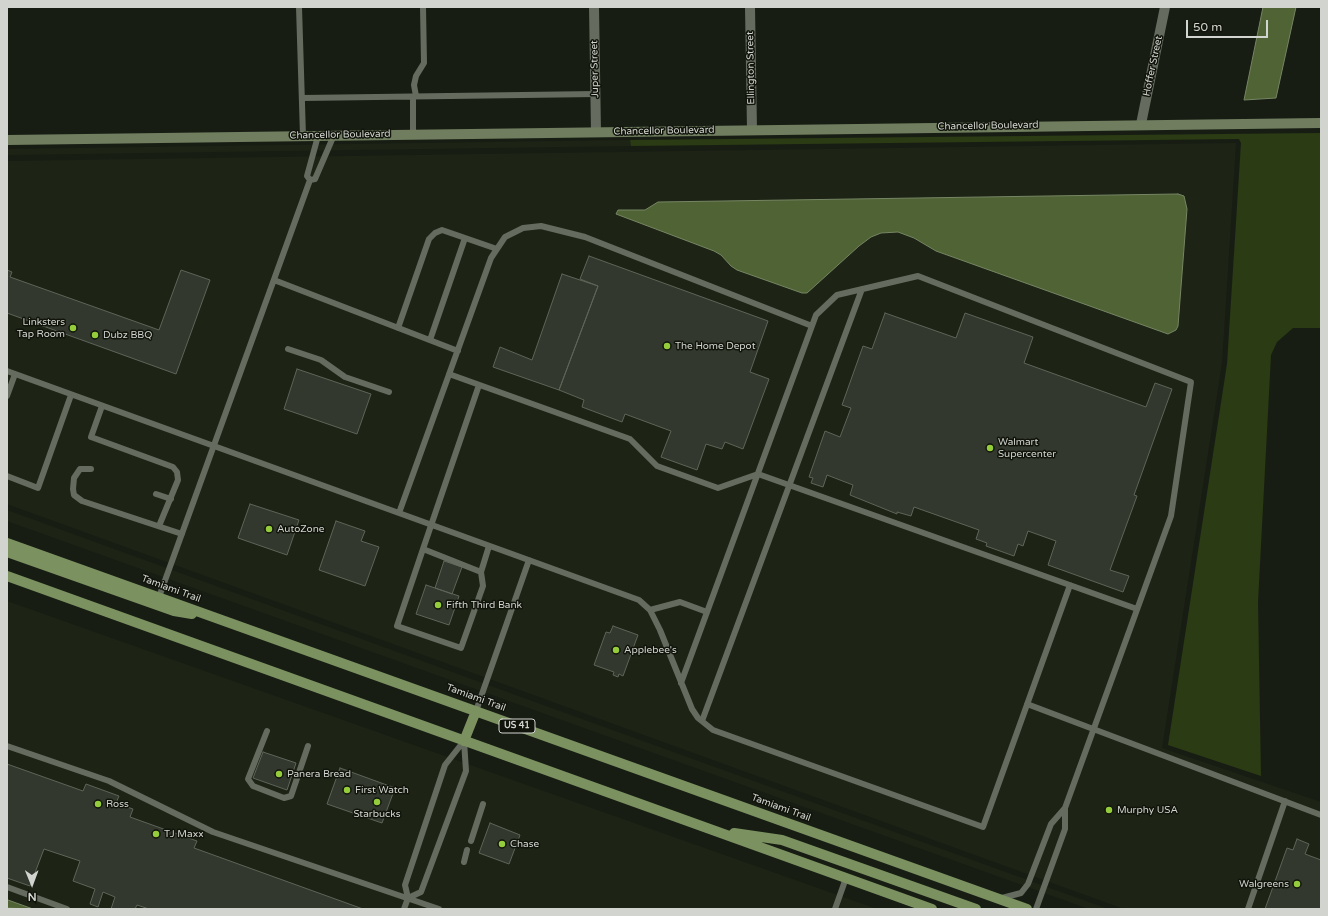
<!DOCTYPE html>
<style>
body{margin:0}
#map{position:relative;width:1328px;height:916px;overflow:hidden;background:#181d14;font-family:"Varela Round",sans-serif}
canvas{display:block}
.frame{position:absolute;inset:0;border:8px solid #d2d5cf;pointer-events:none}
.north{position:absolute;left:12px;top:864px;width:40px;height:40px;-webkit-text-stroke:3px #10140b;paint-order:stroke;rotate:179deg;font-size:11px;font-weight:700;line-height:16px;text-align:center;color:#d2d5cf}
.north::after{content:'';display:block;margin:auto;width:14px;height:18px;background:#d2d5cf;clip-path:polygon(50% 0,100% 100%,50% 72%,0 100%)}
.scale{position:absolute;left:1186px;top:20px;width:82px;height:18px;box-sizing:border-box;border:2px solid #d2d5cf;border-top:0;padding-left:5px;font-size:12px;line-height:14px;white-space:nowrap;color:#d2d5cf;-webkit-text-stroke:3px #10140b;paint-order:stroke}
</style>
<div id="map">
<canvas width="1328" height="916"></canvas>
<div class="frame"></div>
<div class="north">N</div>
<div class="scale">50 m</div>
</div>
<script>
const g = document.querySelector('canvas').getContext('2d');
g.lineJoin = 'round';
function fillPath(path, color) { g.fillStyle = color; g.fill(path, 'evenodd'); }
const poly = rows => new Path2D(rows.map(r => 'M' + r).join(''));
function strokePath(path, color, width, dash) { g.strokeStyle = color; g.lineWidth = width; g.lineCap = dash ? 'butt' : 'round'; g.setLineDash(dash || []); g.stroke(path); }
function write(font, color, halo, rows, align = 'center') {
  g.font = font + ' "Varela Round",sans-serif'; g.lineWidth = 3; g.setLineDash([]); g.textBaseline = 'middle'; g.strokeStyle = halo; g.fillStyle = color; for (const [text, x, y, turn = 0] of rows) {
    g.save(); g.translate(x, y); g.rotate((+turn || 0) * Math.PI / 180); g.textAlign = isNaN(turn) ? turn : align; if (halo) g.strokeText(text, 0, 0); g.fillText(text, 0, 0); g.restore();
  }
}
fillPath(poly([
 [630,140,631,146,7,155,7,149],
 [1236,143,1222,363,1162,748,1321,802,1321,909,1124,909,7,504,7,161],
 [7,510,521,697,1108,909,1089,909,7,521],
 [7,601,877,909,33,909,7,900]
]), '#1d2415');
fillPath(poly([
 [1321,133,1321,328,1293,328,1277,342,1271,355,1258,602,1261,776,1168,745,1227,364,1241,143,1239,139,631,146,630,140]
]), '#2b3b14');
const water = poly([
 [1263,7,1296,7,1276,98,1244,100,1263,7],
 [1178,194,1184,196,1187,209,1178,326,1176,330,1168,334,936,251,914,238,898,232,881,233,871,237,859,246,807,293,802,293,737,270,731,266,721,255,714,251,616,214,618,210,645,210,658,202,1178,194],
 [7,900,8,900,33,909,7,908,7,900]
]);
fillPath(water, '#4f6335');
strokePath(water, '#768563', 1);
const building = poly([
 [589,256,768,321,750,372,769,379,743,449,725,442,722,449,706,444,697,470,661,457,671,431,625,414,622,422,582,407,584,400,559,390,598,286,580,279,589,256],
 [7,270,12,272,10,277,159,330,181,270,210,280,176,374,7,313,7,270],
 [562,274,598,286,559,390,493,367,500,347,532,360,562,274],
 [885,313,956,338,965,313,1033,337,1024,363,1146,407,1155,383,1172,389,1134,495,1137,496,1110,570,1129,576,1123,592,1048,565,1056,541,1028,531,1023,546,1018,544,1014,556,986,546,987,543,976,539,979,530,914,507,911,516,897,512,897,514,850,495,853,485,827,475,823,487,811,483,813,478,809,477,825,431,840,437,851,408,842,405,863,346,872,349,885,313],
 [297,369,371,394,357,434,284,409,297,369],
 [250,504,299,520,287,555,238,538,250,504],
 [336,521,365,531,361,541,379,547,365,586,319,570,336,521],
 [444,561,462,567,452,594,435,588,444,561],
 [426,585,459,596,449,625,416,614,426,585],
 [613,626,638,635,623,676,619,674,618,677,613,675,614,672,594,665,606,632,610,633,613,626],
 [263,752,296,763,287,790,253,778,263,752],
 [7,764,83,791,86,784,119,796,116,803,133,809,130,817,197,841,194,848,363,909,149,909,137,905,135,909,111,909,115,897,103,892,98,907,90,904,95,889,73,881,80,861,44,849,30,886,7,878,7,764],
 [340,768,395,788,382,823,327,804,340,768],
 [490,823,520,835,509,864,479,853,490,823],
 [1297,839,1309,844,1305,854,1321,860,1321,909,1265,909,1287,848,1293,850,1297,839]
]);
fillPath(building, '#33382e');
strokePath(building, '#5f6459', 1);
strokePath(poly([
 [299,7,303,136],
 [416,96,414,85,416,76,424,63,423,7],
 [413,97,413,134],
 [302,98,596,94],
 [310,180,315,179,334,135],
 [274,280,458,351],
 [398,328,429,239,435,233,442,230,497,249],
 [430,340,465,238],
 [288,349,321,360,345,377,389,392],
 [7,371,639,600,650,610,660,630,692,709,698,718,713,730,983,827,1070,585],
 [449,374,630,439,657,466,718,488,758,474,1137,609],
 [7,396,15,374],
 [102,406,91,437,173,467,177,472,178,480,159,526],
 [91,469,80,469,74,478,73,489,74,495,82,501,182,534],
 [7,476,38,488,71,395],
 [156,494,171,499],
 [399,513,491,258,505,237,523,228,541,226,585,237,812,326],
 [423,549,481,572,483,586,461,648,397,626,423,549,479,385],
 [481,572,489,546],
 [159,597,310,180,307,176,318,136],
 [650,610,680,602,707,612],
 [681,683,816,315,837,295,918,276,1191,382,1171,516,1065,808,1065,829,1036,909],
 [1027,704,1321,815],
 [476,711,529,560],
 [702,721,862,289],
 [267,731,248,779,253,786,284,798,291,796,308,746],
 [7,746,109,781,213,832,439,909],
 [471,841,483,804],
 [464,862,467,850],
 [7,887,67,909],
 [408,898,421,892,466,771,464,741],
 [1002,898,1021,893,1028,884,1051,824,1065,808],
 [404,909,408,898,405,885,445,765,464,741],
 [835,909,846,878],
 [1248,909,1285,801]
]), '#656b5f', 6);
strokePath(poly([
 [594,7,596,132],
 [750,7,752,130],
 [1141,124,1165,7]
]), '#656b5f', 10);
strokePath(poly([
 [7,140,1321,123]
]), '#707e5f', 10);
strokePath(poly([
 [7,543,1027,909],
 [7,552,174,611,192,614],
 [7,576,932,909],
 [464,741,476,711],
 [734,833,782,840,976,909]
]), '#7b9160', 10);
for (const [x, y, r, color] of [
 [73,328,4,"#95cc3b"],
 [95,335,4,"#95cc3b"],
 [667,346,4,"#95cc3b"],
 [990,448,4,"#95cc3b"],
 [269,529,4,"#95cc3b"],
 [438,605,4,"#95cc3b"],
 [616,650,4,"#95cc3b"],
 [279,774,4,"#95cc3b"],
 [347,790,4,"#95cc3b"],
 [377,802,4,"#95cc3b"],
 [98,804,4,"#95cc3b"],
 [1109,810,4,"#95cc3b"],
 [156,834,4,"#95cc3b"],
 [502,844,4,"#95cc3b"],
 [1297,884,4,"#95cc3b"]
]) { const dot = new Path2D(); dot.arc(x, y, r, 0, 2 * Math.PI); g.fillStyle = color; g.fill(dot); strokePath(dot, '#10140b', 1.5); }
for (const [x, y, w] of [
 [517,726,36]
]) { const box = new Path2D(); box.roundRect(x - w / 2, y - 7, w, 14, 3); g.fillStyle = '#10140b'; g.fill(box); strokePath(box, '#d2d5cf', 1); }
write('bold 9px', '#d2d5cf', null, [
 ["US 41",517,726]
]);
write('10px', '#d2d5cf', '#10140b', [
 ["Hoffer Street",1153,66,-78],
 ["Ellington Street",751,68,-91],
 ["Juper Street",595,69,-91],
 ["Chancellor Boulevard",988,126,-1],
 ["Chancellor Boulevard",664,131,-1],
 ["Chancellor Boulevard",340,135,-1],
 ["Tamiami Trail",171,589,20],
 ["Tamiami Trail",476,698,20],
 ["Tamiami Trail",781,808,20]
]);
write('10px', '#d2d5cf', '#10140b', [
 ["Linksters",65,322,"right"],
 ["Tap Room",65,334,"right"],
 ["Dubz BBQ",103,335],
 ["The Home Depot",675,346],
 ["Walmart",998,442],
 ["Supercenter",998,454],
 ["AutoZone",277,529],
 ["Fifth Third Bank",446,605],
 ["Applebee's",624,650],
 ["Panera Bread",287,774],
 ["First Watch",355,790],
 ["Ross",106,804],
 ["Murphy USA",1117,810],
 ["Starbucks",377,814,"center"],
 ["TJ Maxx",164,834],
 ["Chase",510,844],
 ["Walgreens",1289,884,"right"]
], 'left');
</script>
